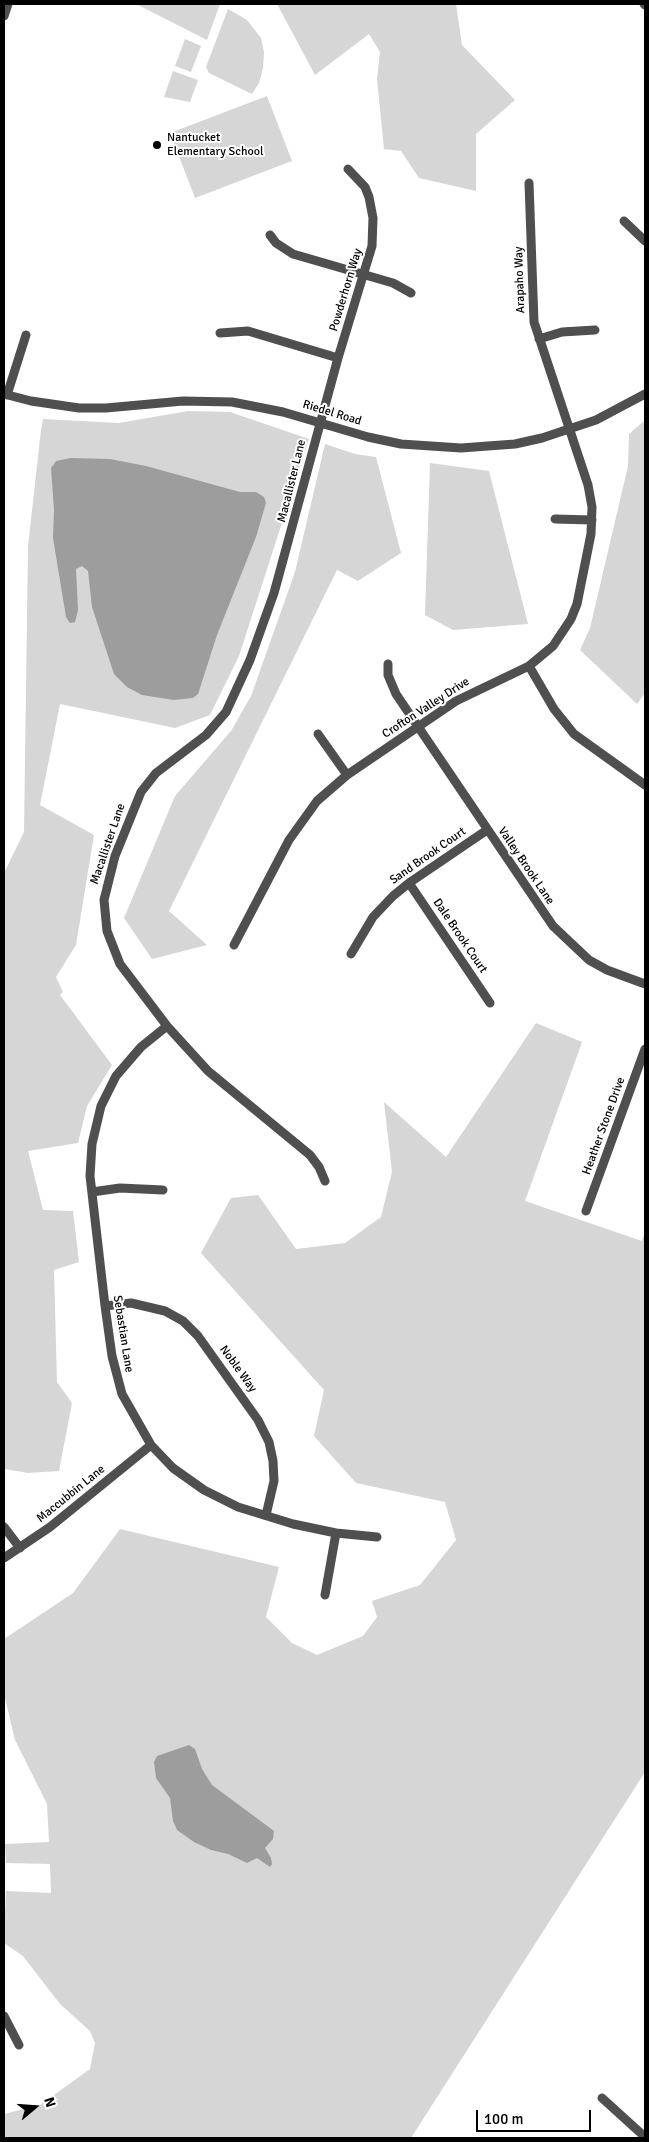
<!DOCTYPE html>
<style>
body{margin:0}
#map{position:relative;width:649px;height:2142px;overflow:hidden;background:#fff;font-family:Signika,sans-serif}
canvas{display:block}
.frame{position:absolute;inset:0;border:5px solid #000;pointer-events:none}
.north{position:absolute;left:10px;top:2082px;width:50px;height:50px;-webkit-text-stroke:4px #fff;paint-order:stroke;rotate:72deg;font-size:14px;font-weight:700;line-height:20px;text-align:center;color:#000}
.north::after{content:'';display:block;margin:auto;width:18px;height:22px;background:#000;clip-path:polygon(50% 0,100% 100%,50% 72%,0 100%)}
.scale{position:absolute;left:476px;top:2110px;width:115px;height:22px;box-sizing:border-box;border:2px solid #000;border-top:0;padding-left:6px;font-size:15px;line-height:18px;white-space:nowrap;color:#000;-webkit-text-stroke:4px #fff;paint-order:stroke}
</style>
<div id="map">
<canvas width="649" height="2142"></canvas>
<div class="frame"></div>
<div class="north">N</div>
<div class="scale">100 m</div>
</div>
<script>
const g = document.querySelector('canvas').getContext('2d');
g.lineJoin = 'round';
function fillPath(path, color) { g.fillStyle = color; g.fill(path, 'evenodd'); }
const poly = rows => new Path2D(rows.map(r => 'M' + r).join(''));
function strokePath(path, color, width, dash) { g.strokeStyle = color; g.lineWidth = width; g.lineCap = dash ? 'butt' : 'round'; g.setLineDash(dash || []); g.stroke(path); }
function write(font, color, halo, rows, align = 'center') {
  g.font = font + ' Signika,sans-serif'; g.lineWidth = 4; g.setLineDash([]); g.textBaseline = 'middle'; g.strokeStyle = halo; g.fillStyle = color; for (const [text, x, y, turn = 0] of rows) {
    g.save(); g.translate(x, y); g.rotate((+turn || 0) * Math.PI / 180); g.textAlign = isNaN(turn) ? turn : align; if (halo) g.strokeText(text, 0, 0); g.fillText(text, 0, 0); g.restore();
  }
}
fillPath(poly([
 [136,4,220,4,207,40],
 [277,4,456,4,462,45,515,100,476,134,476,191,419,178,401,151,384,149,377,79,380,52,369,34,315,75],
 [228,9,247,20,261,38,264,52,263,68,259,83,252,94,209,73,206,67],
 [185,39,201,46,191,72,175,66],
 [173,71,198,80,190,102,164,97],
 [267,96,292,161,195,198,170,133],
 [188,411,230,412,309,439,239,656,210,715,175,728,60,704,40,805,94,835,76,945,56,977,63,992,60,995,112,1065,87,1106,78,1143,28,1151,43,1210,73,1211,79,1262,54,1270,57,1382,72,1403,59,1471,28,1473,4,1469,4,873,24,832,28,546,41,430,43,419,119,423],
 [645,420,645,693,637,704,580,650,590,628,628,466,629,434],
 [325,444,355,454,376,457,401,553,358,581,337,570,169,911,207,945,152,959,124,918,175,796,231,731,251,696,295,572],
 [430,463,489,471,528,624,453,630,425,615],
 [536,1023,582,1042,525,1201,642,1241,645,1231,645,1772,411,2138,4,2138,4,2114,40,2105,90,2069,95,2043,90,2031,60,2004,23,1956,4,1943,6,1891,51,1893,50,1864,6,1863,5,1844,49,1842,47,1804,15,1740,4,1694,4,1639,73,1593,120,1529,279,1567,266,1617,292,1643,317,1655,363,1636,377,1617,372,1601,420,1585,456,1540,445,1502,356,1483,314,1436,324,1390,201,1253,231,1198,258,1195,296,1249,345,1243,381,1217,392,1172,384,1102,446,1157]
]), '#d6d6d6');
fillPath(poly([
 [71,458,110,459,146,466,240,492,256,492,264,497,266,503,256,537,217,635,198,694,193,698,174,700,142,695,127,687,114,674,92,607,88,571,82,566,76,569,78,610,75,622,70,623,66,617,53,538,54,510,51,468,56,461],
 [189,1745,195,1749,202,1769,212,1785,274,1831,273,1839,265,1848,271,1858,272,1864,270,1867,257,1858,247,1863,228,1854,211,1850,194,1842,177,1830,173,1821,170,1798,156,1778,154,1762,157,1756]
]), '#9d9d9d');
strokePath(poly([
 [644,4,645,5],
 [4,16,8,4],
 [624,221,645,241],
 [270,235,276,243,293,254,393,283,411,293],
 [220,333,248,331,338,358],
 [539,339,562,332,595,330],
 [4,394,31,401,79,408,106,408,183,401,232,402,283,412,368,437,401,444,461,448,515,444,542,438,596,420,645,394],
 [7,395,26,335],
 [555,519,592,520],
 [388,664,388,675,396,694,553,926,589,960,607,970,645,984],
 [529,666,554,709,574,734,645,785],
 [318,734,347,775],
 [409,883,490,1003],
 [234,945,289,840,317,801,347,775,456,701,529,666,553,646,571,619,577,604,591,534,592,507,588,485,534,322,529,183],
 [351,954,373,917,393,896,409,883,487,830],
 [167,1026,141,1047,116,1076,101,1106,92,1144,90,1176,105,1306,112,1356,122,1394,151,1445,173,1468,204,1490,238,1507,293,1524,336,1533,377,1537],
 [325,1181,319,1167,310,1155,208,1071,167,1026,120,964,107,931,104,900,115,856,141,792,156,773,206,735,226,712,250,660,274,593,338,358,372,246,373,218,369,197,365,187,348,169],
 [92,1192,120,1188,163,1190],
 [586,1211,645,1049],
 [105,1306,131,1303,165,1311,183,1321,198,1336,258,1420,269,1442,273,1461,274,1481,266,1515],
 [4,1527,20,1548],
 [4,1558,50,1527,151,1445],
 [325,1595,336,1533],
 [4,2016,19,2045],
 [602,2098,645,2137]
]), '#4f4f4f', 9);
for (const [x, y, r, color] of [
 [157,145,5,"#000"]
]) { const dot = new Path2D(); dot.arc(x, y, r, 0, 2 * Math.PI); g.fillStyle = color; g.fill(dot); strokePath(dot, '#fff', 2); }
write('12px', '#000', '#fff', [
 ["Nantucket",167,138],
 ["Elementary School",167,152]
], 'left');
write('12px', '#000', '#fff', [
 ["Arapaho Way",520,280,-92],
 ["Powderhorn Way",346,290,-73],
 ["Riedel Road",332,413,17],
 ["Macallister Lane",292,481,-76],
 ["Crofton Valley Drive",426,708,-33],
 ["Macallister Lane",108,844,-71],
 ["Sand Brook Court",428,856,-35],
 ["Valley Brook Lane",526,866,56],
 ["Dale Brook Court",460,936,56],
 ["Heather Stone Drive",604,1126,-70],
 ["Sebastian Lane",123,1334,81],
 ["Noble Way",238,1369,54],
 ["Maccubbin Lane",71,1494,-39]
]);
</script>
